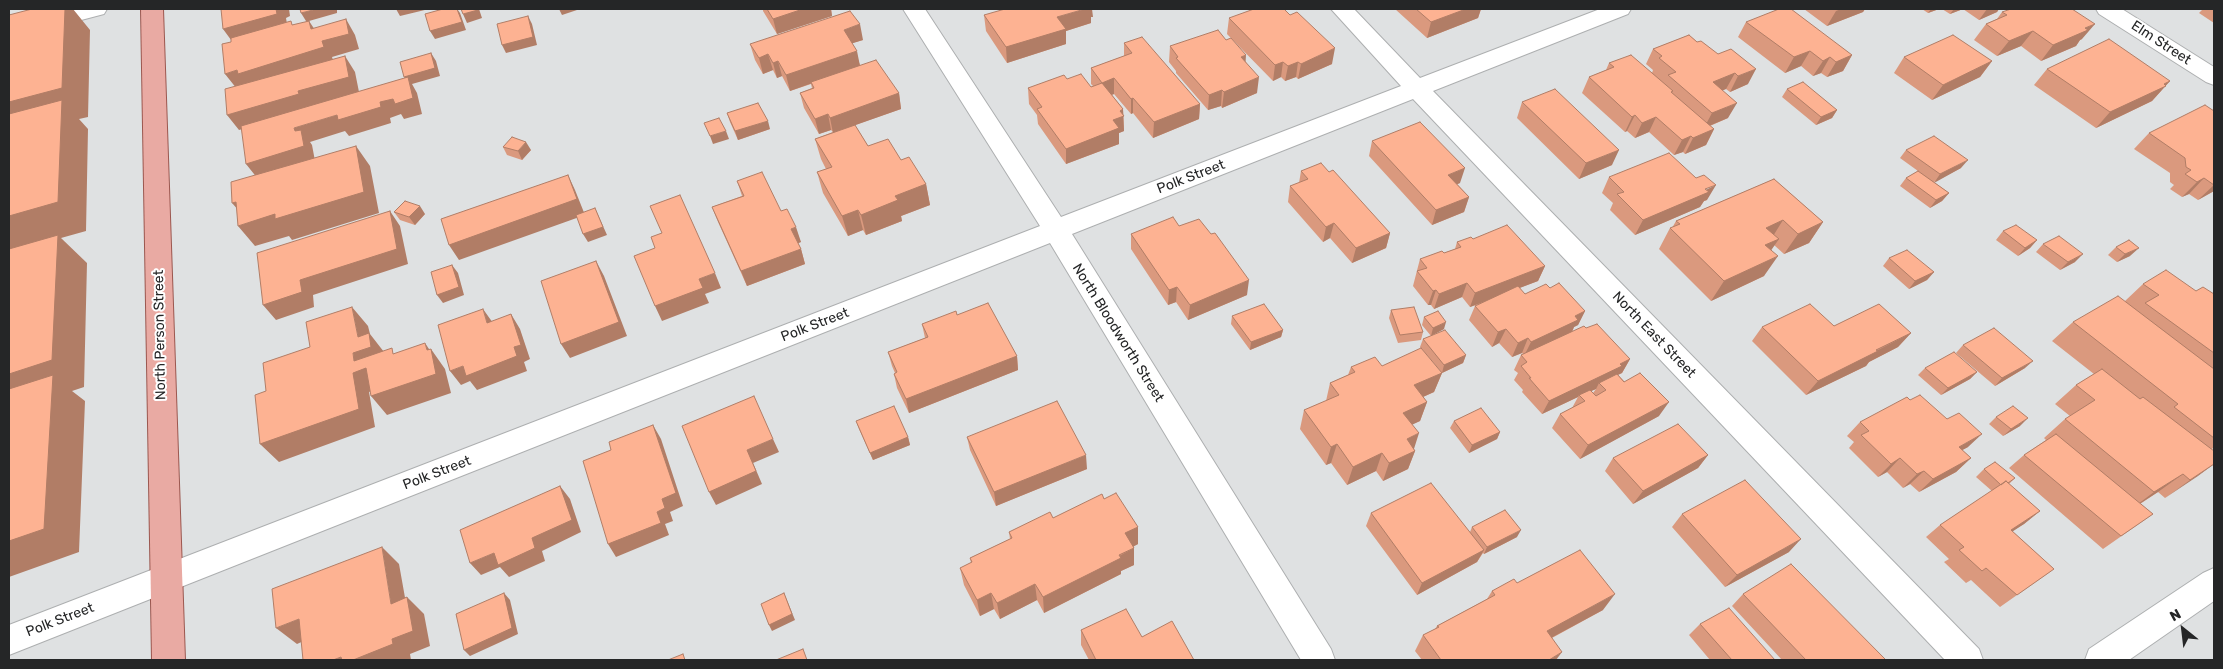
<!DOCTYPE html>
<style>
body{margin:0}
#map{position:relative;width:2223px;height:669px;overflow:hidden;background:#dfe1e2;font-family:Rubik,sans-serif}
canvas{display:block}
.frame{position:absolute;inset:0;border:10px solid #252627;pointer-events:none}
.north{position:absolute;left:2158px;top:604px;width:50px;height:50px;-webkit-text-stroke:4px #fff;paint-order:stroke;rotate:331deg;font-size:14px;font-weight:700;line-height:20px;text-align:center;color:#252627}
.north::after{content:'';display:block;margin:auto;width:18px;height:22px;background:#252627;clip-path:polygon(50% 0,100% 100%,50% 72%,0 100%)}
</style>
<div id="map">
<canvas width="2223" height="669"></canvas>
<div class="frame"></div>
<div class="north">N</div>
</div>
<script>
const g = document.querySelector('canvas').getContext('2d');
g.lineJoin = 'round';
const poly = rows => new Path2D(rows.map(r => 'M' + r).join(''));
function strokePath(path, color, width, dash) { g.strokeStyle = color; g.lineWidth = width; g.lineCap = dash ? 'butt' : 'round'; g.setLineDash(dash || []); g.stroke(path); }
function fillPath(path, color) { g.fillStyle = color; g.fill(path, 'evenodd'); }
function write(font, color, halo, rows, align = 'center') {
  g.font = font + ' Rubik,sans-serif'; g.lineWidth = 4; g.setLineDash([]); g.textBaseline = 'middle'; g.strokeStyle = halo; g.fillStyle = color; for (const [text, x, y, turn = 0] of rows) {
    g.save(); g.translate(x, y); g.rotate((+turn || 0) * Math.PI / 180); g.textAlign = isNaN(turn) ? turn : align; if (halo) g.strokeText(text, 0, 0); g.fillText(text, 0, 0); g.restore();
  }
}
const minor = poly([
 [70,9,107,9,104,14,9,39,9,25,70,9],
 [903,9,925,9,1061,217,1401,86,1331,9,1354,9,1420,78,1600,9,1631,9,1628,14,1433,91,1979,649,1983,660,1945,660,1413,99,1072,234,1331,649,1335,660,1301,660,1050,243,9,655,9,625,1040,226,903,9],
 [2096,9,2122,9,2214,67,2214,85,2206,82,2099,14,2096,9],
 [2214,568,2214,601,2129,660,2085,660,2089,649,2203,573,2214,568]
]);
const major = poly([
 [141,9,163,9,185,660,152,660,141,9]
]);
strokePath(minor, '#adafb0', 2);
strokePath(major, '#9b574f', 2);
fillPath(minor, '#fff');
fillPath(major, '#e9aaa3');
fillPath(poly([
 [763,9,831,9,832,16,777,34,763,11],
 [1395,9,1481,9,1478,18,1427,38],
 [1804,9,1865,9,1863,12,1827,26],
 [1922,9,1939,9,1928,13],
 [1942,9,1999,9,1997,12,1979,20,1963,9,1950,14],
 [2203,9,2214,9,2214,23,2199,13],
 [2002,12,2082,39,2080,40,2076,46,2041,61,2021,46,1997,56,1974,40,1986,24,1997,19],
 [984,15,1093,17,1091,17,1091,23,1066,31,1066,44,1007,63,986,31],
 [1229,18,1332,64,1298,79,1296,77,1285,81,1281,77,1273,81,1227,34],
 [1746,22,1852,55,1843,71,1827,77,1821,73,1813,76,1801,66,1785,73,1738,37],
 [1689,35,1748,84,1730,92,1726,89,1722,90,1728,118,1710,126,1714,129,1706,145,1685,154,1683,152,1674,155,1649,132,1635,138,1627,131,1625,132,1582,93,1589,77,1606,70,1609,63,1652,73,1653,70,1646,64,1653,49],
 [863,40,852,43,860,65,899,93,901,109,855,125,868,146,901,160,926,184,930,205,901,216,902,221,866,235,863,230,848,236,823,193,817,172,826,169,821,159,815,139,833,132,831,130,819,134,804,108,800,93,812,88,811,84,790,91,782,76,777,78,773,70,763,74,755,60,750,44],
 [1124,43,1200,104,1199,119,1153,138,1133,113,1131,114,1114,94,1112,95,1123,109,1124,131,1119,133,1119,144,1066,164,1038,124,1037,115,1029,104,1028,88,1067,79,1091,87,1093,86,1091,84,1091,68,1124,56],
 [1170,46,1246,62,1257,93,1222,108,1221,106,1208,110,1176,73,1176,71,1169,62],
 [1904,57,1992,61,1980,77,1932,100,1894,73],
 [2047,69,2170,81,2152,101,2096,128,2034,85],
 [1787,89,1837,110,1832,118,1816,125,1782,97],
 [1522,102,1612,165,1579,179,1517,118],
 [2214,111,2214,191,2198,200,2189,194,2182,197,2170,189,2174,185,2170,182,2170,173,2134,149,2149,133],
 [727,113,770,129,738,140,730,122],
 [1372,141,1460,183,1457,184,1469,197,1464,212,1432,225,1369,156],
 [503,147,531,150,522,160,507,155],
 [1906,150,1961,168,1934,182,1949,193,1942,201,1930,208,1900,186,1906,178,1918,171,1900,158],
 [1301,171,1329,172,1390,233,1386,248,1352,263,1330,238,1323,242,1288,202,1290,186,1299,183],
 [1609,177,1707,200,1704,201,1700,207,1635,235,1610,210,1613,203,1602,193],
 [1774,179,1823,222,1809,243,1784,254,1774,245,1771,250,1764,276,1711,301,1659,249,1670,228,1672,228,1676,221],
 [737,181,781,211,801,242,798,243,801,249,805,264,747,286,718,222,712,207,742,196],
 [394,212,425,214,415,225,400,220],
 [1179,226,1247,295,1188,320,1176,302,1168,305,1131,249,1131,234],
 [2003,231,2037,240,2030,248,2018,256,1996,240],
 [1473,239,1545,266,1538,281,1519,288,1525,294,1550,288,1585,311,1578,325,1574,327,1572,332,1586,328,1630,359,1622,373,1618,375,1659,416,1580,459,1552,428,1560,414,1572,408,1578,397,1542,414,1522,392,1523,390,1514,380,1518,373,1514,370,1521,355,1523,354,1522,353,1512,357,1499,343,1492,347,1469,320,1475,306,1479,304,1470,307,1462,297,1434,309,1431,305,1428,305,1413,286,1420,259,1444,253,1455,249,1457,242],
 [1596,389,1593,393,1591,391],
 [2043,244,2075,262,2060,270,2036,252],
 [2116,247,2130,256,2117,262,2108,255],
 [1889,258,1934,272,1927,280,1909,289,1883,266],
 [2143,284,2214,294,2214,447,2212,449,2214,464,2165,498,2158,492,2140,504,2153,514,2103,549,2009,468,2024,455,2046,440,2044,438,2065,419,2070,416,2055,404,2076,385,2094,374,2052,341,2073,322,2125,301],
 [1391,310,1423,332,1421,340,1398,343,1389,318],
 [1232,316,1283,330,1281,337,1250,350,1231,324],
 [1424,317,1444,329,1432,335,1466,355,1463,363,1442,373,1420,347,1423,339,1431,336,1422,325],
 [922,324,1017,356,1018,370,909,413,897,388,894,374,895,373,892,366,888,352,925,338],
 [1834,326,1911,333,1898,347,1869,362,1866,366,1806,395,1752,341,1762,327],
 [1963,345,2025,368,1995,386,1956,353],
 [1382,366,1442,373,1434,392,1423,397,1427,402,1420,421,1412,424,1414,449,1415,451,1408,469,1383,481,1376,471,1347,485,1331,463,1326,465,1300,429,1304,410,1326,401,1330,383,1348,375,1351,367],
 [1925,368,1977,372,1970,379,1941,395,1918,375],
 [1996,417,2020,426,2003,436,1989,424],
 [856,421,908,437,910,445,873,460,859,429],
 [1454,421,1500,432,1497,439,1469,453,1450,428],
 [1860,422,1968,447,1962,450,1971,458,1956,472,1919,492,1910,484,1903,488,1887,472,1878,477,1849,448,1854,442,1847,436],
 [967,437,1087,469,996,506,970,450],
 [1708,455,1698,468,1633,504,1605,471,1613,458],
 [1984,469,2015,478,2009,484,2040,511,2024,524,2012,531,2054,569,2000,607,1971,580,1966,583,1944,562,1949,559,1926,537,1940,525,1992,491,1976,477],
 [1104,499,1138,527,1138,544,1134,546,1134,565,1121,571,1121,574,1044,613,1037,600,1000,619,994,609,980,616,964,585,960,568,971,563,970,558,1010,539,1009,532,1053,518],
 [1371,513,1470,532,1472,527,1517,537,1484,554,1483,553,1477,562,1417,595,1366,526],
 [1682,514,1789,552,1725,587,1672,527],
 [1517,583,1603,610,1552,638,1556,660,1422,660,1415,651,1423,635,1435,629,1437,626,1487,599,1492,591],
 [1743,594,1886,660,1782,660,1732,606],
 [1700,624,1775,660,1710,660,1689,635],
 [1081,630,1142,637,1194,660,1089,660,1081,645]
]), '#da997e');
fillPath(poly([
 [65,9,73,9,90,30,88,117,79,119,88,129,86,231,61,238,87,263,84,387,72,391,85,401,79,552,9,577,9,102],
 [276,9,289,9,290,16,286,18,288,30,234,44,223,29],
 [317,9,337,9,337,13,309,21,319,36,311,29,301,13],
 [396,9,429,9,400,16],
 [457,9,460,13,466,30,435,39,430,31],
 [477,9,479,9,482,18,467,23,463,14],
 [559,9,576,9,577,10,562,15],
 [803,9,831,9,832,16,777,34,773,19],
 [1085,9,1092,9,1093,17,1091,17,1091,23,1066,31,1066,44,1007,63,1006,47,1057,17],
 [1466,9,1481,9,1478,18,1427,38,1431,22],
 [1841,9,1865,9,1863,12,1827,26,1836,11],
 [1931,9,1939,9,1928,13],
 [1954,9,1963,9,1950,14],
 [1987,9,1999,9,1997,12,1979,20],
 [528,16,532,24,537,45,506,53,502,45],
 [346,19,355,35,359,49,332,57,334,63,237,89,225,74,322,41],
 [860,24,863,40,847,45,844,30],
 [2095,24,2082,39,2080,40,2076,46,2041,61,2053,45,2085,28],
 [2033,31,2021,46,1997,56,2009,41],
 [1335,48,1332,64,1298,79,1301,64],
 [857,51,860,66,790,91,786,75],
 [1810,51,1801,66,1785,73,1794,57],
 [431,53,436,61,440,76,412,84,417,93,422,114,404,119,401,114,390,118,391,123,349,136,345,131,310,142,312,145,315,161,258,179,246,164,295,131,294,128,380,102,409,85,404,77],
 [768,54,773,70,763,74,759,58],
 [1246,55,1245,71,1241,57],
 [1852,55,1843,71,1827,77,1836,62],
 [345,56,355,72,359,92,310,110,239,130,227,115,298,91],
 [1830,57,1821,73,1813,76,1823,61],
 [778,61,782,76,777,78,773,63],
 [1992,61,1980,77,1932,100,1943,85],
 [1283,62,1281,77,1273,81,1275,65],
 [1298,62,1296,77,1285,81,1288,66],
 [1756,69,1748,84,1730,92,1738,76],
 [1735,73,1726,89,1705,98,1713,82],
 [1259,77,1257,93,1222,108,1224,92],
 [1114,78,1114,94,1102,98,1102,83],
 [2170,81,2152,101,2096,128,2110,112],
 [1222,90,1221,106,1208,110,1209,95],
 [899,93,901,109,833,133,830,118],
 [1133,98,1133,113,1131,114,1131,99],
 [1737,103,1728,118,1704,128,1712,113],
 [1200,104,1199,119,1153,138,1154,122],
 [1123,109,1124,131,1119,133,1119,144,1066,164,1066,149,1113,120,1120,111],
 [1837,110,1832,118,1816,125,1821,117],
 [828,114,831,130,819,134,815,119],
 [1635,115,1627,131,1625,132,1632,117],
 [1656,117,1649,132,1635,138,1642,123],
 [768,121,770,129,738,140,735,131],
 [1714,129,1706,145,1685,154,1693,138],
 [726,131,729,139,713,144,710,136],
 [1691,136,1683,152,1674,155,1682,140],
 [526,142,531,150,522,160,518,151],
 [356,146,370,166,379,213,292,240,289,236,255,246,238,226,249,222,232,203],
 [1619,150,1612,165,1579,179,1586,163],
 [1968,160,1961,168,1934,183,1940,174],
 [1465,168,1460,183,1443,190,1448,175],
 [568,175,575,190,585,215,459,260,449,245],
 [2204,178,2189,194,2182,197,2197,182],
 [926,184,930,205,901,216,902,221,866,235,861,215,895,196],
 [1716,185,1707,200,1704,201,1700,207,1635,235,1643,220],
 [2214,185,2214,191,2198,200],
 [1949,193,1942,201,1930,208,1936,200],
 [1469,197,1464,212,1432,225,1436,210],
 [420,206,425,214,415,225,409,217],
 [595,208,607,235,588,242,583,234],
 [858,210,863,230,848,236,842,216],
 [390,211,400,226,408,264,313,295,314,307,276,320,263,305,300,280],
 [1783,220,1770,241,1766,228],
 [1823,222,1809,243,1784,254,1798,234],
 [1334,223,1330,238,1323,242,1326,227],
 [796,227,801,242,796,244,791,229],
 [1390,233,1386,248,1352,263,1356,248],
 [1779,239,1765,259,1765,245],
 [2037,240,2030,248,2018,256,2025,248],
 [2139,248,2130,256,2117,262,2125,254],
 [801,249,805,264,747,286,741,271],
 [2083,254,2075,262,2060,270,2068,262],
 [1778,256,1764,276,1711,301,1724,281],
 [596,261,604,276,627,336,570,358,561,344],
 [452,265,458,273,464,295,443,303,437,295],
 [1545,266,1538,281,1470,307,1475,293],
 [1934,272,1927,280,1909,289,1915,281],
 [715,273,721,288,705,294,709,303,662,321,655,306,699,279],
 [1249,280,1247,295,1188,320,1190,305],
 [1467,283,1462,297,1434,309,1439,294],
 [1177,287,1176,302,1168,305,1169,290],
 [1436,290,1431,305,1428,305,1433,291],
 [352,307,368,326,370,334,384,352,382,387,369,392,375,427,279,462,260,444,353,373,354,361,353,353,358,337],
 [483,309,493,323,487,323],
 [1585,311,1578,325,1574,327,1571,334,1524,356,1531,342,1575,316],
 [511,314,520,329,530,359,524,362,527,371,477,390,470,381,461,385,450,371,514,347],
 [1446,322,1444,329,1431,336,1433,328],
 [1506,329,1499,343,1492,347,1498,332],
 [1283,330,1281,337,1250,350,1251,342],
 [1911,333,1898,347,1869,362,1866,366,1806,395,1818,381],
 [1528,338,1522,353,1512,357,1518,343],
 [425,343,431,352,431,349,445,369,451,393,387,415,371,396,427,350],
 [1466,355,1463,363,1442,373,1444,365],
 [1017,356,1018,370,909,413,906,399],
 [1630,359,1622,373,1599,383,1596,389,1580,396,1579,395,1578,397,1542,414,1549,401],
 [2033,361,2025,368,1995,386,2002,378],
 [1977,372,1970,379,1941,395,1948,388],
 [1442,373,1434,392,1407,404,1414,385],
 [1427,402,1420,421,1397,432,1403,413],
 [1669,402,1659,416,1580,459,1588,445],
 [2028,418,2020,426,2003,436,2011,429],
 [653,425,661,439,683,506,670,512,673,521,665,524,669,535,616,557,608,544,657,512,662,499],
 [1500,432,1497,439,1469,453,1472,445],
 [1419,433,1413,452,1407,439],
 [1982,434,1968,447,1944,460,1959,447],
 [908,437,910,445,873,460,870,453],
 [773,439,779,452,753,463,762,484,716,505,709,492,747,450],
 [1337,444,1331,463,1326,465,1331,447],
 [1415,451,1408,469,1383,481,1389,463],
 [1382,453,1376,471,1347,485,1353,467],
 [1086,455,1087,469,996,506,994,492],
 [1708,455,1698,468,1633,504,1643,491],
 [1900,458,1887,472,1878,477,1891,464],
 [1971,458,1956,472,1919,492,1933,479],
 [2214,464,2198,476,2165,498,2190,480],
 [1924,471,1910,484,1903,488,1917,474],
 [2183,474,2158,492,2130,510,2154,492],
 [560,486,570,499,581,532,542,551,545,561,509,577,500,567,481,575,470,563,494,553,532,538],
 [2040,511,2024,524,1995,543,2011,530],
 [1138,527,1138,544,1125,551,1125,533],
 [1521,530,1517,537,1484,554,1487,547],
 [1801,539,1789,552,1725,587,1737,575],
 [382,547,399,564,409,620,391,604],
 [1134,548,1134,565,1121,571,1121,574,1044,613,1043,597],
 [1484,550,1477,562,1417,595,1422,583],
 [1035,584,1037,600,1000,619,997,603],
 [504,593,510,600,518,634,470,656,464,650],
 [784,593,795,620,772,631,769,625],
 [991,593,994,609,980,616,977,600],
 [1615,594,1603,610,1536,646,1547,631],
 [407,597,424,614,430,646,410,654,411,660,353,660,392,639],
 [299,619,319,634,297,644,276,628],
 [1562,652,1556,660,1549,660],
 [341,657,345,660,333,660]
]), '#b17d66');
const building = poly([
 [32,9,65,9,62,88,9,102,9,15,32,9],
 [221,9,276,9,277,14,223,29,221,9],
 [300,9,317,9,301,13,300,9],
 [443,9,457,9,462,22,430,31,425,14,443,9],
 [461,9,477,9,478,10,463,14,461,9],
 [767,9,803,9,773,19,767,9],
 [1005,9,1085,9,1057,17,1066,29,1006,47,984,15,1005,9],
 [1254,9,1284,9,1290,15,1297,12,1335,48,1301,64,1298,62,1288,66,1283,62,1275,65,1229,18,1254,9],
 [1416,9,1466,9,1431,22,1416,9],
 [1779,9,1791,9,1852,55,1836,62,1830,57,1823,61,1810,51,1794,57,1746,22,1779,9],
 [2011,9,2072,9,2095,24,2085,28,2088,30,2053,45,2033,31,2009,41,1986,24,2007,15,2002,12,2011,9],
 [850,11,860,24,844,30,857,51,786,75,778,61,773,63,768,54,759,58,750,44,850,11],
 [528,16,533,37,502,45,497,24,528,16],
 [346,19,349,34,322,41,324,47,238,74,237,70,225,74,222,44,231,42,231,38,291,21,292,25,309,21,311,29,346,19],
 [1218,30,1226,40,1231,38,1246,55,1241,57,1259,77,1224,92,1222,90,1209,95,1176,58,1178,57,1170,46,1218,30],
 [1689,35,1697,42,1701,41,1718,54,1731,49,1756,69,1738,76,1735,73,1713,82,1737,103,1712,113,1668,75,1676,72,1659,58,1662,56,1653,49,1689,35],
 [1953,35,1992,61,1943,85,1904,57,1953,35],
 [1142,37,1200,104,1154,122,1133,98,1131,99,1114,78,1102,83,1091,68,1132,53,1124,43,1142,37],
 [2109,39,2170,81,2164,84,2166,86,2110,112,2047,69,2109,39],
 [431,53,435,68,404,77,400,62,431,53],
 [1631,55,1673,91,1671,92,1714,129,1693,138,1691,136,1682,140,1656,117,1642,123,1635,115,1632,117,1589,77,1614,67,1609,63,1631,55],
 [345,56,349,77,298,91,299,94,227,115,225,89,345,56],
 [876,60,899,93,830,118,828,114,815,119,800,93,814,88,811,82,876,60],
 [1081,74,1091,87,1102,83,1123,109,1120,111,1124,116,1113,120,1119,128,1066,149,1037,109,1042,107,1028,88,1064,75,1067,79,1081,74],
 [408,77,413,98,395,104,393,99,380,102,381,107,338,120,337,115,294,128,295,131,301,130,304,146,246,164,241,126,408,77],
 [1803,82,1837,110,1821,117,1787,89,1803,82],
 [1555,89,1619,150,1586,163,1522,102,1555,89],
 [62,100,58,202,9,216,9,114,62,100],
 [758,103,768,121,735,131,727,113,758,103],
 [2205,105,2214,111,2214,185,2204,178,2197,182,2185,174,2191,170,2186,167,2185,158,2149,133,2205,105],
 [719,118,726,131,710,136,704,123,719,118],
 [1420,122,1465,168,1448,175,1469,197,1436,210,1372,141,1420,122],
 [855,125,868,146,888,139,901,160,909,157,926,184,895,196,898,200,861,215,858,210,842,216,817,172,832,167,815,139,855,125],
 [1934,136,1968,160,1940,174,1906,150,1934,136],
 [512,137,526,142,518,151,503,147,512,137],
 [356,146,364,192,275,219,275,214,238,226,236,202,232,203,231,182,356,146],
 [1669,153,1696,178,1704,175,1716,185,1705,189,1709,192,1643,220,1617,194,1624,192,1609,177,1669,153],
 [1321,163,1329,172,1333,170,1390,233,1356,248,1334,223,1326,227,1290,186,1308,179,1301,171,1321,163],
 [1918,171,1949,193,1936,200,1906,178,1918,171],
 [762,172,781,211,787,209,796,227,791,229,801,249,741,271,712,207,744,196,737,181,762,172],
 [568,175,577,199,449,245,441,219,568,175],
 [1774,179,1823,222,1798,234,1783,220,1766,228,1779,239,1765,245,1778,256,1724,281,1670,228,1680,224,1676,221,1774,179],
 [680,195,715,273,699,279,703,288,655,306,634,256,655,248,651,237,662,233,650,206,680,195],
 [405,201,420,206,409,217,394,212,405,201],
 [595,208,603,227,583,234,576,215,595,208],
 [390,211,397,249,300,280,302,292,263,305,257,253,390,211],
 [1173,217,1179,226,1199,219,1211,234,1215,233,1249,280,1190,305,1177,287,1169,290,1131,234,1173,217],
 [1507,225,1545,266,1475,293,1467,283,1439,294,1436,290,1433,291,1417,271,1427,268,1420,259,1442,251,1444,253,1461,247,1457,242,1471,237,1473,239,1507,225],
 [2016,225,2037,240,2025,248,2003,231,2016,225],
 [58,235,52,360,9,374,9,249,58,235],
 [2059,236,2083,254,2068,262,2043,244,2059,236],
 [2129,240,2139,248,2125,254,2116,247,2129,240],
 [1907,250,1934,272,1915,281,1889,258,1907,250],
 [596,261,619,322,561,344,541,281,596,261],
 [452,265,459,287,437,295,431,272,452,265],
 [2166,270,2196,291,2203,287,2214,294,2214,353,2145,303,2159,295,2143,284,2166,270],
 [1559,283,1585,311,1575,316,1578,320,1531,342,1528,338,1518,343,1506,329,1498,332,1475,306,1518,286,1525,294,1546,284,1550,288,1559,283],
 [2118,296,2214,369,2214,438,2174,407,2178,404,2073,322,2118,296],
 [988,303,1017,356,906,399,894,374,897,372,888,352,928,337,922,324,956,311,957,315,988,303],
 [1264,304,1283,330,1251,342,1232,316,1264,304],
 [1810,304,1834,326,1879,304,1911,333,1876,350,1878,351,1818,381,1762,327,1810,304],
 [352,307,358,337,369,333,371,347,353,353,354,361,392,348,393,354,425,343,427,350,431,349,436,374,371,396,366,368,353,373,359,409,260,444,255,395,266,391,263,363,310,347,306,322,352,307],
 [1414,307,1423,332,1400,335,1391,310,1414,307],
 [483,309,487,323,511,314,521,345,514,347,517,356,466,376,463,366,450,371,438,325,483,309],
 [1438,311,1446,322,1433,328,1424,317,1438,311],
 [1597,324,1630,359,1620,364,1622,366,1549,401,1529,378,1531,378,1521,366,1527,362,1521,355,1584,326,1586,328,1597,324],
 [1994,328,2033,361,2002,378,1963,345,1994,328],
 [1445,330,1466,355,1444,365,1423,339,1445,330],
 [1421,348,1442,373,1414,385,1427,402,1403,413,1419,433,1407,439,1415,451,1389,463,1382,453,1353,467,1337,444,1331,447,1304,410,1339,395,1330,383,1355,372,1351,367,1375,357,1382,366,1421,348],
 [1954,352,1977,372,1948,388,1925,368,1954,352],
 [2102,369,2140,399,2143,397,2214,451,2214,464,2190,480,2183,474,2154,492,2065,419,2095,400,2076,385,2102,369],
 [1640,373,1669,402,1588,445,1560,414,1585,401,1579,395,1590,390,1596,396,1606,390,1599,383,1617,374,1624,382,1640,373],
 [53,375,44,529,9,541,9,389,53,375],
 [1920,395,1947,419,1959,413,1982,434,1959,447,1971,458,1933,479,1924,471,1917,474,1900,458,1891,464,1861,435,1869,431,1860,422,1907,397,1910,400,1920,395],
 [754,396,773,439,747,450,756,471,709,492,682,426,754,396],
 [1057,401,1086,455,994,492,967,437,1057,401],
 [894,406,908,437,870,453,856,421,894,406],
 [2013,406,2028,418,2011,429,1996,417,2013,406],
 [1481,408,1500,432,1472,445,1454,421,1481,408],
 [1678,424,1708,455,1643,491,1613,458,1678,424],
 [653,425,676,493,662,499,665,508,657,512,661,523,608,544,583,461,611,450,609,442,653,425],
 [2056,434,2153,514,2121,536,2024,455,2056,434],
 [1995,462,2015,478,2008,483,2006,481,2001,485,1984,469,1995,462],
 [1745,480,1801,539,1737,575,1682,514,1745,480],
 [2006,481,2040,511,2011,530,2054,569,2017,595,1986,568,1982,571,1959,550,1964,547,1940,525,2006,481],
 [1431,483,1484,550,1422,583,1371,513,1431,483],
 [560,486,572,520,532,538,535,548,498,565,494,553,470,563,460,530,560,486],
 [1116,493,1138,527,1125,533,1134,548,1119,555,1121,558,1043,597,1035,584,997,603,991,593,977,600,960,568,972,562,970,558,1012,538,1009,532,1050,512,1053,518,1102,494,1104,499,1116,493],
 [1505,510,1521,530,1487,547,1472,527,1505,510],
 [382,547,391,604,407,597,413,631,392,639,393,644,353,660,342,660,341,657,333,660,303,660,299,619,276,628,272,589,382,547],
 [1580,550,1615,594,1547,631,1562,652,1549,660,1441,660,1423,635,1439,627,1437,626,1495,595,1492,591,1514,579,1517,583,1580,550],
 [1791,564,1886,660,1806,660,1743,594,1791,564],
 [504,593,512,628,464,650,456,614,504,593],
 [784,593,792,614,769,625,761,604,784,593],
 [1729,608,1775,660,1732,660,1700,624,1729,608],
 [1126,609,1142,637,1172,621,1194,660,1096,660,1081,630,1126,609],
 [803,649,807,660,776,660,803,649],
 [683,654,685,660,668,660,683,654]
]);
fillPath(building, '#fdb292');
strokePath(building, '#b17d66', 1);
write('14px', '#252627', '#fff', [
 ["Elm Street",2161,43,33],
 ["Polk Street",1191,177,-21],
 ["Polk Street",815,325,-21],
 ["North Bloodworth Street",1118,333,58],
 ["North Person Street",160,335,-91],
 ["North East Street",1654,335,46],
 ["Polk Street",437,473,-21],
 ["Polk Street",60,620,-21]
]);
</script>
